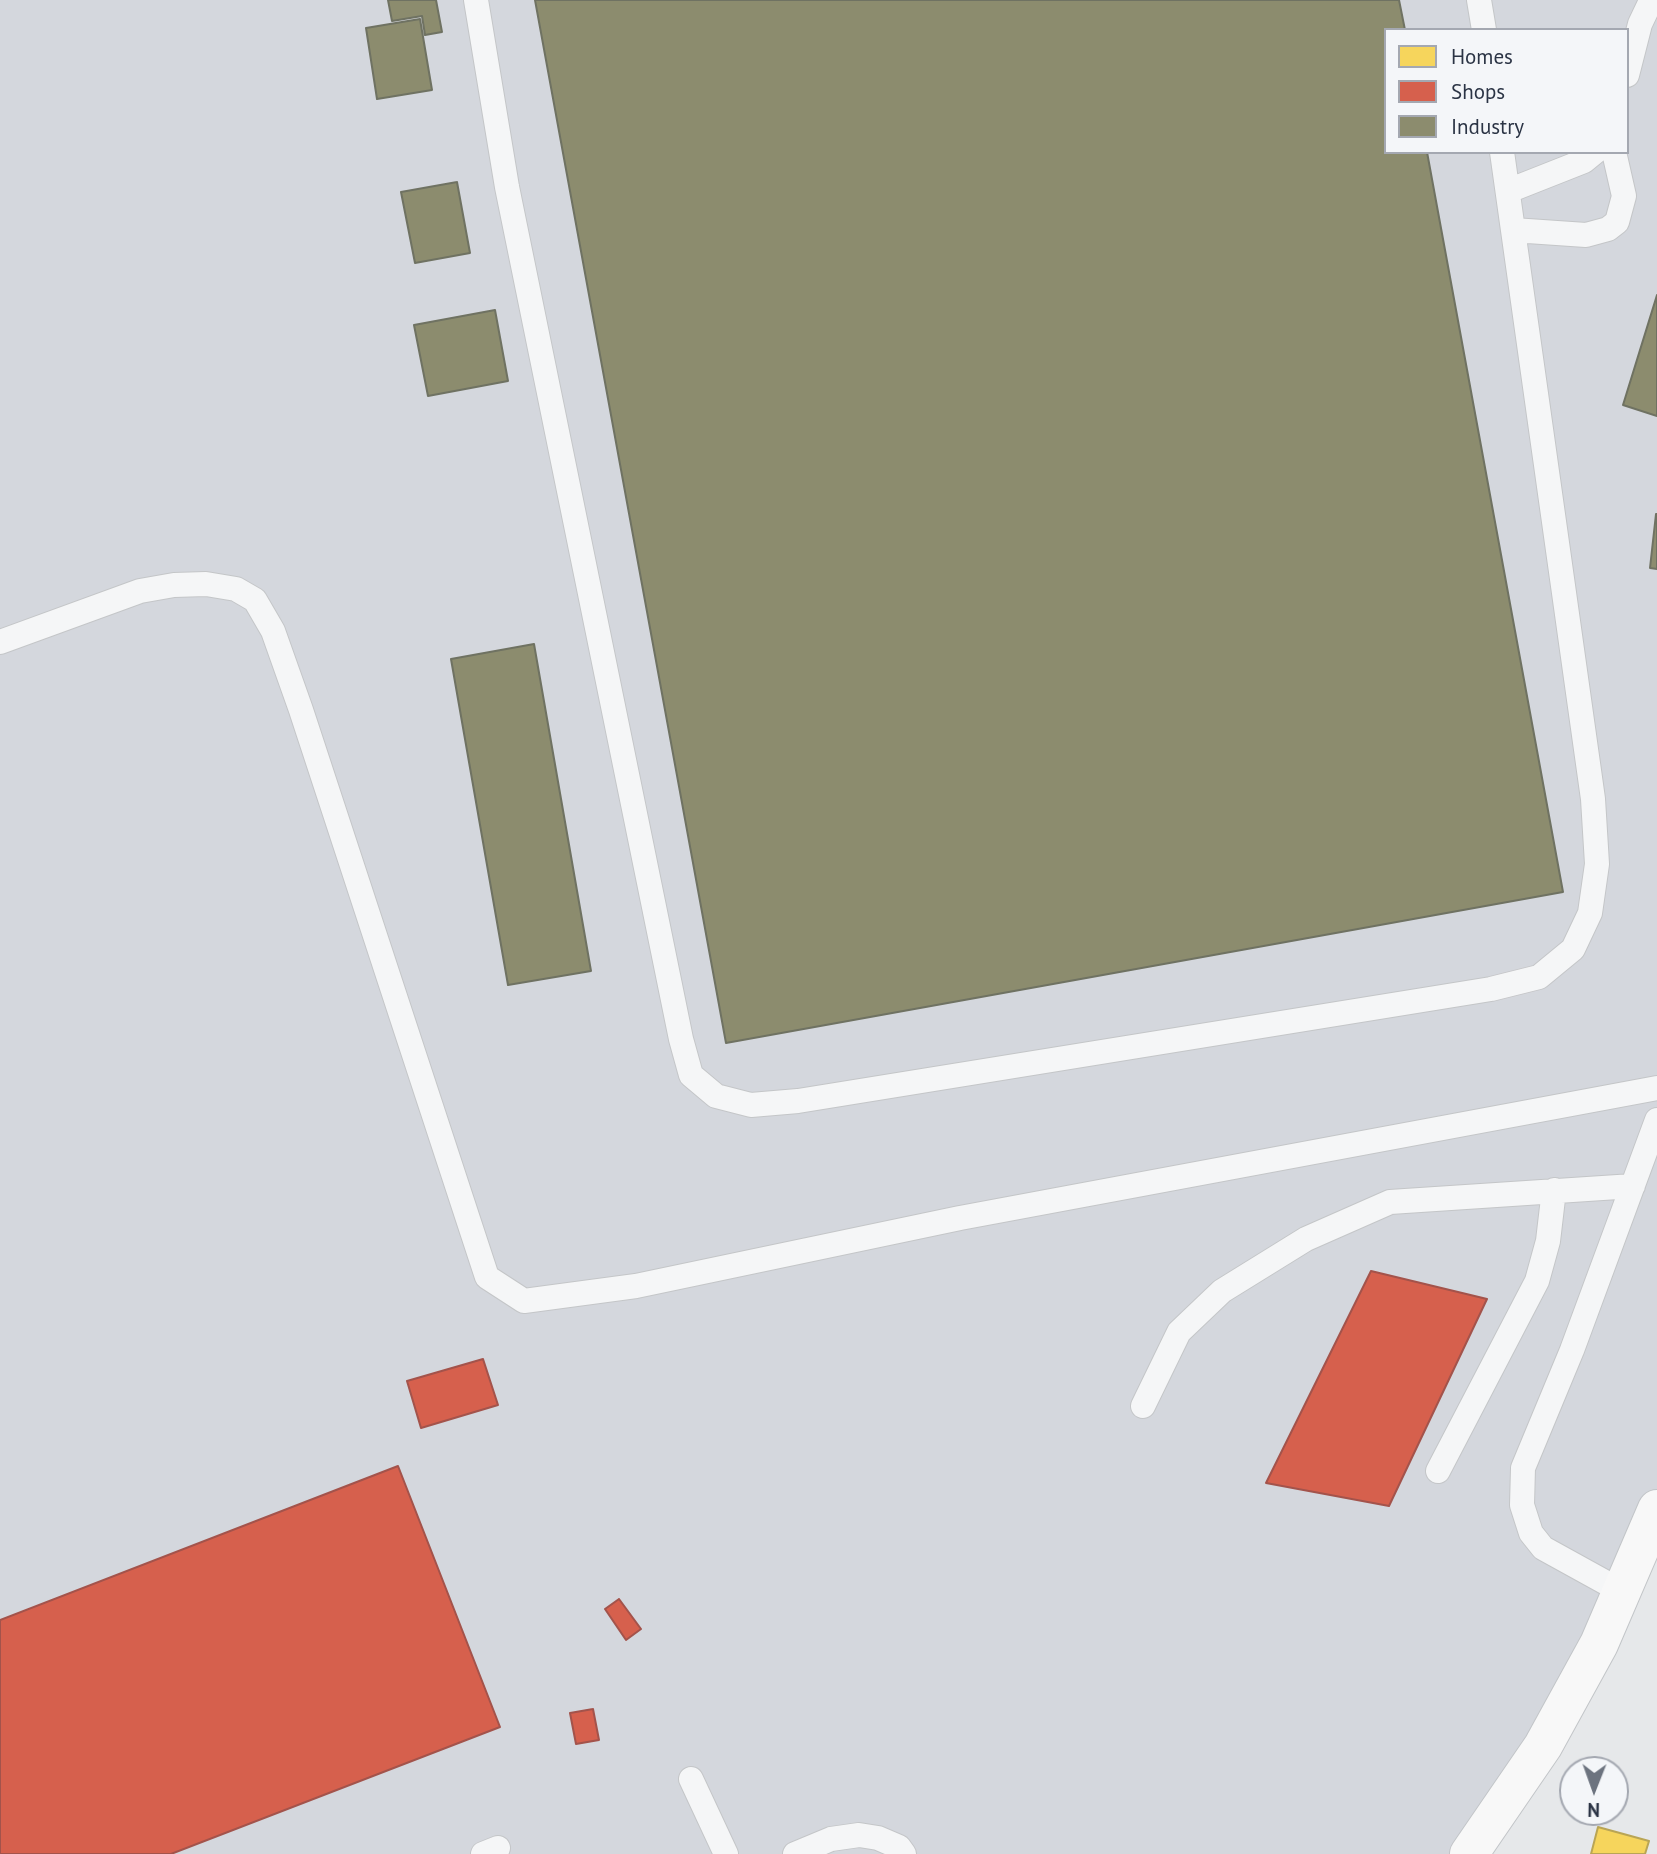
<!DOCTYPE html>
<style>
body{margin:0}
#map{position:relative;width:1657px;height:1854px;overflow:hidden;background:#e6e8ea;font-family:"PT Sans",sans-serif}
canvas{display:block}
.legend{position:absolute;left:1384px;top:28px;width:245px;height:126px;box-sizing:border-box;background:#f4f6f9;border:2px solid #a4a8b1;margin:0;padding:9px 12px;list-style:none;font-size:21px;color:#2b3445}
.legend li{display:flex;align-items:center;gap:14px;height:35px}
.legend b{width:35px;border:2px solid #a4a8b1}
.north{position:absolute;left:1559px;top:1756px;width:70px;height:70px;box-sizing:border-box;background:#f4f6f9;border:2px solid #a4a8b1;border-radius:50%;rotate:181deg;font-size:19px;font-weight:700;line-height:28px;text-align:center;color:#2b3445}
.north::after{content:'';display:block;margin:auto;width:24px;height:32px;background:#6c737f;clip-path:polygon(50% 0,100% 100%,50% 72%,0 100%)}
</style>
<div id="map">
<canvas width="1657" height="1854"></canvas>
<ul class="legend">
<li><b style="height:19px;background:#f6d55c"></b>Homes</li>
<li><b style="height:19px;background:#d6604d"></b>Shops</li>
<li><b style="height:19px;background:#8c8c6e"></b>Industry</li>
</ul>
<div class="north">N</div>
</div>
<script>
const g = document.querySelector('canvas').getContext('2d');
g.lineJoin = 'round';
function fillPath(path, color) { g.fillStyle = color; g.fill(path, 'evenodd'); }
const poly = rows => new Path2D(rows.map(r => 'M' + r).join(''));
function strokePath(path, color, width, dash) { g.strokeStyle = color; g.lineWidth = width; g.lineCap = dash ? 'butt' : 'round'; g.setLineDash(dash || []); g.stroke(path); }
fillPath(poly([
 [0,0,1657,0,1657,1490,1489,1854,0,1854],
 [1386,30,1627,30,1627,152,1386,152]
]), '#d4d7dd');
const homes = poly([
 [1598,1827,1649,1841,1645,1854,1591,1854,1598,1827]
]);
fillPath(homes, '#f6d55c');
strokePath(homes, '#b9a555', 2);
const shops = poly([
 [1371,1271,1487,1299,1389,1506,1266,1483,1371,1271],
 [483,1359,498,1405,421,1428,407,1381,483,1359],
 [398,1466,500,1727,171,1854,0,1854,0,1620,398,1466],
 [619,1599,641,1629,626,1640,605,1609,619,1599],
 [593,1709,599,1740,576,1744,570,1713,593,1709]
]);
fillPath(shops, '#d6604d');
strokePath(shops, '#a3534b', 2);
const industry = poly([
 [388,0,436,0,442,32,425,35,422,16,392,21,388,0],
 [535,0,1399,0,1405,30,1386,30,1386,152,1427,152,1563,892,726,1043,535,0],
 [420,19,432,90,377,99,366,28,420,19],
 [457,182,470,253,415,263,401,192,457,182],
 [1657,295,1657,416,1623,405,1657,295],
 [495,310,508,381,428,396,414,325,495,310],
 [1656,514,1657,514,1657,569,1650,568,1656,514],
 [534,644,591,971,508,985,451,659,534,644]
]);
fillPath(industry, '#8c8c6e');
strokePath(industry, '#6f7262', 2);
const service = poly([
 [476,0,507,187,681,1039,691,1075,716,1096,751,1105,798,1101,1491,989,1539,977,1573,949,1590,913,1597,864,1593,799,1502,152],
 [1479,0,1484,30],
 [1627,75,1640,24,1649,5,1653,0],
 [1508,191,1584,161,1595,152],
 [1513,230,1586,235,1608,229,1617,222,1624,196,1614,152],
 [0,642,140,591,174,585,206,584,236,589,255,600,273,631,301,710,487,1277,524,1301,636,1286,960,1218,1657,1088],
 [1143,1406,1179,1332,1222,1291,1306,1239,1390,1202,1633,1186],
 [1438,1471,1537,1281,1548,1241,1554,1190],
 [1621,1591,1543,1548,1531,1533,1522,1505,1523,1468,1572,1350,1657,1120],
 [691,1779,726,1854],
 [483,1854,498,1848],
 [795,1854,831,1839,859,1835,878,1838,899,1847,904,1854]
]);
const primary = poly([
 [1469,1854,1543,1746,1599,1644,1657,1509]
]);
strokePath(service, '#c4c6c8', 26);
strokePath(primary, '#c2c5c8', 40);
strokePath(service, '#f5f6f7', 24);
strokePath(primary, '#f8f8f8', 38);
</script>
